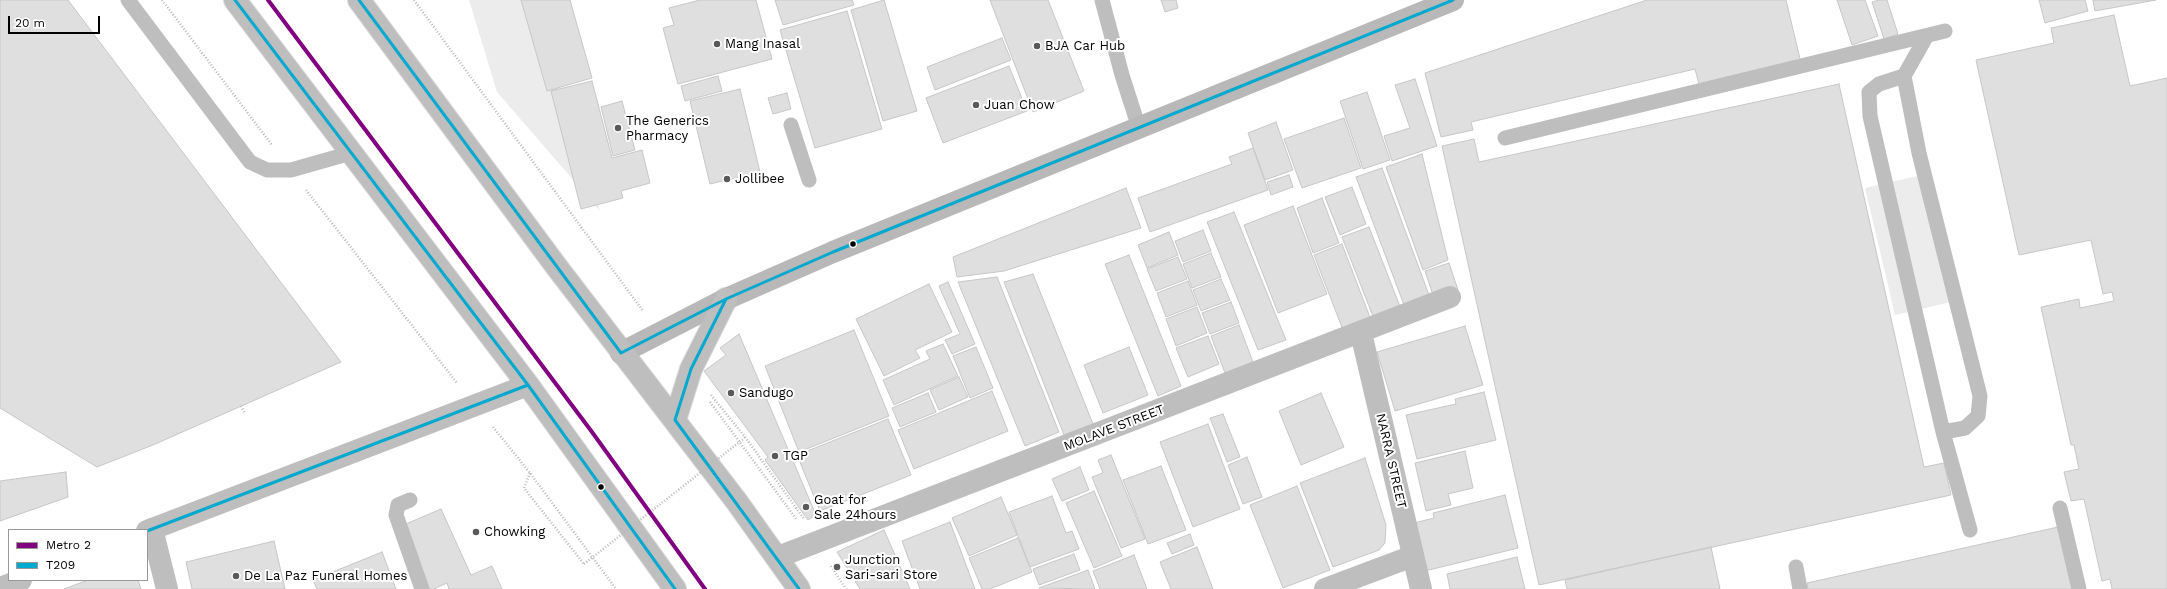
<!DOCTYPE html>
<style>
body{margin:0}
#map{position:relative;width:2167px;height:589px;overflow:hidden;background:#fff;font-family:"Work Sans",sans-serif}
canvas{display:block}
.legend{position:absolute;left:8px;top:529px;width:140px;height:52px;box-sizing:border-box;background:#fff;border:1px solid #999;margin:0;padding:5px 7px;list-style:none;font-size:12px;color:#000}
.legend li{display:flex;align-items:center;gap:8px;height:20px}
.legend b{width:20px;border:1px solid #999}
.scale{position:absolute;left:8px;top:16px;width:92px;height:18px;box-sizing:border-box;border:2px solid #000;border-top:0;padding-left:5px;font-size:12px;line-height:14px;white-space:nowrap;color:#000;-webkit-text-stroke:3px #fff;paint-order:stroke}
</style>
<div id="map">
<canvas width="2167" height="589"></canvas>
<ul class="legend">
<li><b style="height:5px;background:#800080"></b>Metro 2</li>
<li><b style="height:5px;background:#00a9ce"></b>T209</li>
</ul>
<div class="scale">20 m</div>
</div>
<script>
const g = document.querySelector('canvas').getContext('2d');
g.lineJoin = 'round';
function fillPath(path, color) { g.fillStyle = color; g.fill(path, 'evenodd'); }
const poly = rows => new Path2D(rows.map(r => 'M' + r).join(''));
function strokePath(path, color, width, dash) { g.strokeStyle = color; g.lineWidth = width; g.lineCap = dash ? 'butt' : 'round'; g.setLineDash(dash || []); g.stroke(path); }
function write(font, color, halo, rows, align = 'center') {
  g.font = font + ' "Work Sans",sans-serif'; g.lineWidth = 4; g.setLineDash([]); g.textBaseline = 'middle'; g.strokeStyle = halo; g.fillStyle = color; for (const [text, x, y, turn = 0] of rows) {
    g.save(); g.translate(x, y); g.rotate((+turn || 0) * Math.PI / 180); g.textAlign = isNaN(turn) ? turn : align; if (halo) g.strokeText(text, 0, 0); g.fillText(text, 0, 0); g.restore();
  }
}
fillPath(poly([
 [469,0,530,0,600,211,497,92],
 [1930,173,1960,300,1895,315,1865,188]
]), '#ececec');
const building = poly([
 [0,0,68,0,341,362,153,445,97,467,0,408,0,0],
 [521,0,570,0,592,78,547,91,521,0],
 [700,0,756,0,772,59,678,84,663,28,674,25,669,8,700,0],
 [775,0,852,0,854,5,783,25,775,0],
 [884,0,917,111,883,121,851,10,884,0],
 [990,0,1048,0,1084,91,1033,112,990,0],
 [1161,0,1176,0,1178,8,1165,12,1161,0],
 [1647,0,1786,0,1801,63,1700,88,1695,69,1471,122,1473,130,1441,137,1425,73,1647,0],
 [1837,0,1865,0,1878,36,1852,45,1837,0],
 [1879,0,1887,0,1898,34,1884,39,1872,2,1879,0],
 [2039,0,2085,0,2088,11,2045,23,2039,0],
 [2093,0,2156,0,2095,11,2093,0],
 [847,11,882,129,815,148,780,30,847,11],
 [2114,15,2130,86,2167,78,2167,589,2112,589,2110,579,2102,581,2084,499,2071,501,2064,472,2079,469,2074,445,2071,445,2041,307,2079,299,2080,308,2114,301,2112,292,2103,294,2091,240,2019,255,1976,60,2054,43,2051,28,2114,15],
 [1002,38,1011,60,935,90,927,67,1002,38],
 [1009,66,1027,111,943,143,926,98,1009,66],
 [718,76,722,91,685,101,681,86,718,76],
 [1415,79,1437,146,1392,161,1384,136,1410,128,1395,85,1415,79],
 [592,81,612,158,642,150,650,183,621,191,623,198,581,209,551,91,592,81],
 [1839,84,1924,467,1944,463,1951,495,1539,585,1442,146,1474,139,1479,162,1839,84],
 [740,89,760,172,710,184,690,101,740,89],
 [1367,92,1390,160,1363,169,1340,101,1367,92],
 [787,93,791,109,773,114,768,98,787,93],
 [622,101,635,150,613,156,601,107,622,101],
 [1344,118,1361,168,1302,188,1284,139,1344,118],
 [1276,122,1293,170,1265,180,1248,133,1276,122],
 [1253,148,1268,190,1150,232,1138,198,1232,164,1229,157,1253,148],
 [1422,154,1448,260,1423,270,1386,167,1422,154],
 [1382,168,1429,295,1404,305,1356,177,1382,168],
 [1289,175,1293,187,1271,195,1267,182,1289,175],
 [1352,187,1366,224,1340,235,1325,197,1352,187],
 [1126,188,1141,228,1004,271,957,277,953,257,1126,188],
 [1322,198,1339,243,1313,253,1297,208,1322,198],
 [1293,206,1327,294,1278,313,1244,225,1293,206],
 [1234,212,1286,340,1258,350,1207,222,1234,212],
 [1369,227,1401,309,1374,319,1342,237,1369,227],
 [1203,230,1211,251,1183,262,1175,241,1203,230],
 [1169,232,1178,255,1147,268,1138,245,1169,232],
 [1342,244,1371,320,1343,330,1314,255,1342,244],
 [1211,253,1221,277,1192,288,1183,264,1211,253],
 [1129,255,1181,386,1158,396,1105,264,1129,255],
 [1178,257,1187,279,1156,291,1147,269,1178,257],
 [1449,263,1459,293,1435,301,1425,271,1449,263],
 [1033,274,1093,424,1064,435,1004,282,1033,274],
 [997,277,1059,432,1025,446,958,282,997,277],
 [1221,279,1230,300,1201,311,1193,290,1221,279],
 [1188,281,1197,305,1166,317,1157,293,1188,281],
 [948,282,975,344,952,354,945,340,960,334,939,286,948,282],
 [929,284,952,332,915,350,920,358,884,376,856,319,929,284],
 [1231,302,1239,323,1210,334,1202,313,1231,302],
 [1197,307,1207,333,1176,346,1166,319,1197,307],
 [1239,325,1253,362,1225,373,1211,336,1239,325],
 [1465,326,1483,385,1395,411,1377,352,1465,326],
 [854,330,889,416,799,452,765,366,854,330],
 [739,334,816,515,808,520,765,460,768,457,704,371,726,355,720,348,739,334],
 [1208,336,1219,364,1188,377,1176,348,1208,336],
 [943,344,958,376,894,405,883,380,930,359,926,351,943,344],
 [976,347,993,388,970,398,953,356,976,347],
 [1129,347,1148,395,1103,413,1084,365,1129,347],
 [959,377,968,397,939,410,930,390,959,377],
 [992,391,1008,431,914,469,898,430,992,391],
 [1484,392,1496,440,1417,459,1406,415,1456,404,1455,399,1484,392],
 [928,393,936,412,900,427,892,408,928,393],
 [1321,393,1344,447,1301,465,1279,411,1321,393],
 [1223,414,1240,457,1227,462,1210,418,1223,414],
 [888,419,911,475,820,511,797,455,888,419],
 [1208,424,1240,509,1193,527,1160,442,1208,424],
 [1465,451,1473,488,1448,494,1451,505,1426,511,1415,463,1465,451],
 [1111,455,1145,539,1121,548,1092,477,1103,473,1098,460,1111,455],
 [1247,457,1262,497,1243,504,1228,465,1247,457],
 [1365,458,1386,525,1385,543,1379,550,1333,567,1300,483,1365,458],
 [1161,466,1186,530,1148,544,1123,480,1161,466],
 [1080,467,1089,490,1062,501,1052,479,1080,467],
 [66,472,68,497,0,521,0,481,66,472],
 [1297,486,1330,570,1283,588,1250,505,1297,486],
 [1094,491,1122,556,1094,568,1066,503,1094,491],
 [1505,495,1518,548,1425,571,1414,523,1434,518,1433,513,1505,495],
 [1052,496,1066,533,1072,531,1079,549,1030,567,1009,512,1052,496],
 [1001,497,1017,535,969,556,952,518,1001,497],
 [441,509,471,575,492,566,502,589,449,589,447,583,434,589,428,589,401,526,441,509],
 [950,522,975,589,920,589,902,541,950,522],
 [2058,527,2073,589,1808,589,1807,583,2058,527],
 [884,530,910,589,860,589,837,552,884,530],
 [1190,534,1194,545,1172,554,1167,543,1190,534],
 [1018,538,1032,572,990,589,982,589,969,558,1018,538],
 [274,541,285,589,192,589,186,562,274,541],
 [1197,547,1213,589,1171,589,1160,562,1197,547],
 [1711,547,1720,589,1567,589,1565,580,1711,547],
 [382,552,396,589,317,589,313,580,382,552],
 [1074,554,1080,570,1039,585,1033,569,1074,554],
 [1134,555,1147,589,1100,589,1093,571,1134,555],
 [1517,557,1525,589,1450,589,1447,574,1517,557],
 [1088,570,1095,589,1039,588,1088,570],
 [88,580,138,580,141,589,64,589,88,580]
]);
fillPath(building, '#dfdfdf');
strokePath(building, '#c7c7c7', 1);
const primary = poly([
 [235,0,528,385,675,589],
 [359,0,556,266,737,502,799,589],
 [675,420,691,369,726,299]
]);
strokePath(primary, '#dbdbdb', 24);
strokePath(poly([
 [162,0,272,145],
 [414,0,643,311],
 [306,190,457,383],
 [711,395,745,437,804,519],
 [710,402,797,520],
 [241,406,245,414],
 [493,427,530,473,616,589],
 [742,440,745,437],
 [530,473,524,488,584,564],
 [831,566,846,589]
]), '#b9b9b9', 2.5, [1, 2]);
strokePath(poly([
 [128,0,250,162,267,170,291,170,351,153],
 [1102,0,1122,75,1139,128],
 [1926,37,1904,76,1919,153,1980,396,1978,416,1965,428,1943,432],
 [1904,76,1879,84,1869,92,1870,116,1943,432,1970,530],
 [791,125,809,180],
 [1505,138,1945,31],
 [410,500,398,505,396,515,422,589],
 [2060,508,2079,589],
 [1796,567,1800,589]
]), '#bebebe', 15);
strokePath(poly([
 [1361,333,1421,589],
 [152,529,167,589],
 [778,557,1450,297],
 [1325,589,1413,556]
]), '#bebebe', 22);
strokePath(poly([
 [147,531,528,385],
 [0,588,21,580]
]), '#bebebe', 22);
strokePath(poly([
 [621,353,726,299,833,252,1453,0]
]), '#b8b8b8', 22);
strokePath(primary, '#bebebe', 22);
strokePath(poly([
 [584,564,742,440]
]), '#b9b9b9', 2.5, [1, 2]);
strokePath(poly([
 [235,0,528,385,675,589],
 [359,0,621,353,726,299,833,252,1453,0],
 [726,299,691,369,675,420,799,589],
 [147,531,528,385]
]), '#00a9ce', 3);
strokePath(poly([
 [268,0,592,432,705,589]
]), '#800080', 4);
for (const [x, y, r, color] of [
 [717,44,4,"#595959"],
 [1037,46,4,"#595959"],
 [976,105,4,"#595959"],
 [618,128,4,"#595959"],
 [727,179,4,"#595959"],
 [853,244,3.5,"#000"],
 [731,393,4,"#595959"],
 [775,456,4,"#595959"],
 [601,487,3.5,"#000"],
 [806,507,4,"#595959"],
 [476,532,4,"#595959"],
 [837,567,4,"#595959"],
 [236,576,4,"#595959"]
]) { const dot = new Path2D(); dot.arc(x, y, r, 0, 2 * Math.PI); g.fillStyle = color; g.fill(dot); strokePath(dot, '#fff', 1.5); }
write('13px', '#000', '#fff', [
 ["Mang Inasal",725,44],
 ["BJA Car Hub",1045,46],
 ["Juan Chow",984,105],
 ["The Generics",626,121],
 ["Pharmacy",626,136],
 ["Jollibee",735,179],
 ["Sandugo",739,393],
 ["TGP",783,456],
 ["Goat for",814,500],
 ["Sale 24hours",814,515],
 ["Chowking",484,532],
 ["Junction",845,560],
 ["Sari-sari Store",845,575],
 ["De La Paz Funeral Homes",244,576]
], 'left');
write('13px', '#000', '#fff', [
 ["MOLAVE STREET",1114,428,-21],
 ["NARRA STREET",1391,461,77]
]);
</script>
